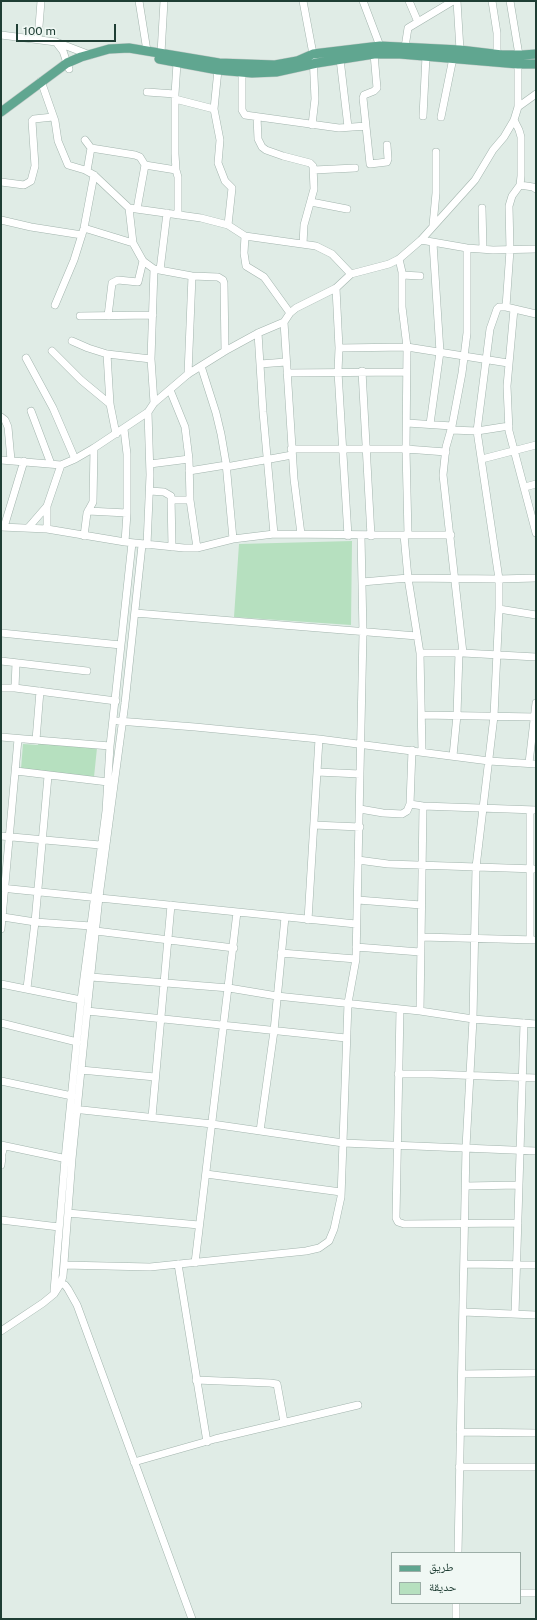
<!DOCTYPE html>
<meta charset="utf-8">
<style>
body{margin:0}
#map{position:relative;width:537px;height:1620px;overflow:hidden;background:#e0ece6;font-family:"Public Sans","Noto Naskh Arabic",sans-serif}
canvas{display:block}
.frame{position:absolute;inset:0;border:2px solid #1f3e34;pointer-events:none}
.legend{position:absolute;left:391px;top:1552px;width:130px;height:52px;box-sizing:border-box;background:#f0f8f4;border:1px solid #9caea7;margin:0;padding:5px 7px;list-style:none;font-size:12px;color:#1f3e34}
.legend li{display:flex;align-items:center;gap:8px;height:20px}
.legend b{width:20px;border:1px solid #9caea7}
.scale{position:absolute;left:16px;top:24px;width:100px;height:18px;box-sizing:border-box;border:2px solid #1f3e34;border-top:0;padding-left:5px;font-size:12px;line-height:14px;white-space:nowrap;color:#1f3e34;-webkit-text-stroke:3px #f0f8f4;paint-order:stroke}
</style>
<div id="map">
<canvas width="537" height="1620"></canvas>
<div class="frame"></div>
<ul class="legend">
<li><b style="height:5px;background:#60a690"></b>طريق</li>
<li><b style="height:11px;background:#b6e0bf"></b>حديقة</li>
</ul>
<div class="scale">100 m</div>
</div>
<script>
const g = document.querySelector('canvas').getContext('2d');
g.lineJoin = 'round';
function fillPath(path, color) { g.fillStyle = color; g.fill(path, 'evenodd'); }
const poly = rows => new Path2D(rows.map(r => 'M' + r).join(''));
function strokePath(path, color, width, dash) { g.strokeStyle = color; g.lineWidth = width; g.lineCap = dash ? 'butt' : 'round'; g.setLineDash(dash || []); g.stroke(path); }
fillPath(poly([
 [352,541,351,625,234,617,239,544],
 [39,741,97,748,94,777,21,769,23,744,38,745]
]), '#b6e0bf');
const minor = poly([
 [139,1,147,51],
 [303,1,313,54,315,99,312,125],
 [363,1,380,46],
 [409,1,418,22],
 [457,1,460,50],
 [492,1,497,33,497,54],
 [510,1,519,55],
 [1,35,56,42,90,55],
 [38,39,41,1],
 [56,42,63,51,69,69],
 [405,47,408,28,453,1],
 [161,53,164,1],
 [374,54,377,88,374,91,364,95,363,98,370,164,387,162,388,159,387,145],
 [340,59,348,127],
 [177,63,175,94,175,154,176,170,178,177,178,215],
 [218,70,214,109,220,140,218,163,225,181,232,188,228,225],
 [242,73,242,110,245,115,339,128,366,126],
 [41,81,55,121,58,141,68,165,85,170,94,175,129,208,133,243,143,261,154,269,192,276,218,277,223,280,224,283,225,351],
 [147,92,175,94],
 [175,99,214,109],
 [518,107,536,94],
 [423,116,426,56],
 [257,117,258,139,262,147,266,150,283,156,310,163,313,166,314,189,304,225,303,244],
 [441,117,453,58],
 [514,120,519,130,521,137,521,176,520,185,512,196,509,206,510,250,506,307,536,314],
 [85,140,91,148],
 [314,170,355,168],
 [87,171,91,148,135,155,140,157,145,165,176,170],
 [1,182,24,185,31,181,35,166,32,121,34,119,53,117],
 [520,185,533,187,536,189],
 [311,202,347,209],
 [129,208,201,218,228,225,245,236,316,246,332,254,351,274],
 [482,208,483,249],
 [137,209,145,165],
 [1,220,31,227,82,235],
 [433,225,436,193,436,152],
 [84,228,133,243],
 [245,236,244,253,246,266,264,277,290,313],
 [421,240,467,248,493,250,536,249],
 [399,259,402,272,402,307,407,347,406,449,408,535],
 [160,270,167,213],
 [402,275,420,276],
 [336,288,339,348,338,372,348,536],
 [55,305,74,260,84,228,94,175],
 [514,309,507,386,509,431,536,533],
 [80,316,153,315],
 [108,316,112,283,118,280,138,282,143,261],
 [258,333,263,412,274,534],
 [72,341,88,348,107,354,151,359],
 [339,348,407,347,508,363],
 [52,351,81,380,110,404],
 [107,354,110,404,116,434],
 [26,358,53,408,75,459],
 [260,364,286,362],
 [201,366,216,413,221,434,226,463,233,539],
 [362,371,371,536],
 [287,373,406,372],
 [188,374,192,276],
 [170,390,185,427,189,459,190,500,197,548],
 [154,403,151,359,154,269],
 [31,411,51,464],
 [1,417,5,420,8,427,11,460],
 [407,423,452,426],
 [430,424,440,352,433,243],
 [124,429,127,454,127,513,125,542],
 [451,430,477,431,509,426],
 [291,449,406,449,446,452],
 [482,459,536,445],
 [1,460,61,465,75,459,94,448,148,412,154,403,188,374,225,351,258,333,284,322],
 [150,464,189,459],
 [226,467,292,455],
 [189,471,226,465],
 [525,487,536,484],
 [150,491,164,492,171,496,172,547],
 [172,500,190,500],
 [88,511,127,513],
 [1,527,47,529,125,542,184,548,197,548,233,539,274,534,404,535,408,578,420,653,463,653,536,657],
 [4,527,24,461],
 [28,528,47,506],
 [47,529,47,506,61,465],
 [301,534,294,479,284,322,290,313,296,308,336,288,351,274,389,264,399,259,421,240,475,180,493,150,504,137,514,120,518,107,518,64],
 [404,535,451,535],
 [84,536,87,513,93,502,94,448],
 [147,545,150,475,148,412],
 [362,582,408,578,499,579,536,578],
 [499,609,536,615],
 [135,613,417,636],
 [1,633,121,645],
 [420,653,422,751],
 [463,653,443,475,446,447,452,426,462,373,467,333,467,248],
 [1,661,87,671],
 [1,688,15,688,116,701],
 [15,688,16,663],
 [422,715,536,717],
 [118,721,195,727,319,739,489,761,536,764],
 [1,737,36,740,40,691],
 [36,740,110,746],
 [453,756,457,715,459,653],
 [529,763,536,703],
 [16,771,108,782],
 [317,772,360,774],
 [410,804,423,806,536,810],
 [360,809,383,813,402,814,407,811,410,804,412,750],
 [314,825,360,827],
 [1,836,100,845],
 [358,860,388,864,536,869],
 [1,888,356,924],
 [358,900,421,905],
 [3,917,35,922,91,926],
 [308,920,319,739],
 [1,929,18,739],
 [96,931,234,948],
 [421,937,536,940],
 [530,939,530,810],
 [356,947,420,952],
 [281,953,356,959],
 [91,977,229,988,277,996,420,1011,473,1019,536,1024],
 [1,984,81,1000],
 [27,988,35,922,48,776],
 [400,1009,396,1218,398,1222,404,1224,518,1223],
 [87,1011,346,1038],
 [420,1011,423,806],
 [1,1023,77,1042],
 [81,1070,155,1077],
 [398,1074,432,1074,536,1078],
 [1,1081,72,1096],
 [73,1109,212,1124,343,1143,536,1151],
 [152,1117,171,905],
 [260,1131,274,1031,285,917],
 [1,1145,67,1159],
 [1,1157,4,1146],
 [1,1165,2,1157],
 [206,1174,341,1192],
 [466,1186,519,1185],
 [68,1213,199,1225],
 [1,1220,59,1227],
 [195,1263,237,912],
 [178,1264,207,1442],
 [464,1264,536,1265],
 [64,1265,150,1267,306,1251,319,1248,329,1241,334,1229,341,1197,348,1003,356,959,363,633,361,536],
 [57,1282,65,1285,68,1289,77,1305,192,1619],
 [54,1291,65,1159,81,1000,106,811,110,746,132,543],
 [463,1312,536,1315],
 [515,1314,524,1023],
 [1,1331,43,1303,54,1294,61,1283,63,1276,72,1159,87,1011,99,897,125,703,142,545],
 [462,1374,536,1373],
 [196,1380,270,1383,277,1384,284,1422],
 [460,1432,536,1433],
 [134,1462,215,1439,358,1405],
 [459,1467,536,1467],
 [458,1553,466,1147,473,1019,476,867,494,716,499,609,499,579,477,431,490,329,497,309,499,307,506,307],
 [520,1593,536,1593],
 [456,1619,456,1603]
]);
const major = poly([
 [159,59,218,70,252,73,276,72,317,63,374,54,400,54,518,64,536,64],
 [1,112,67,63,81,57,109,49,129,48,219,63,275,65,297,61,313,54,380,46,460,50,502,55,523,55,536,54]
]);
strokePath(minor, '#a2b4ad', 8);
strokePath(major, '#c0c9c6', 10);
strokePath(minor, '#fff', 7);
strokePath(major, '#60a690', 9);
</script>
